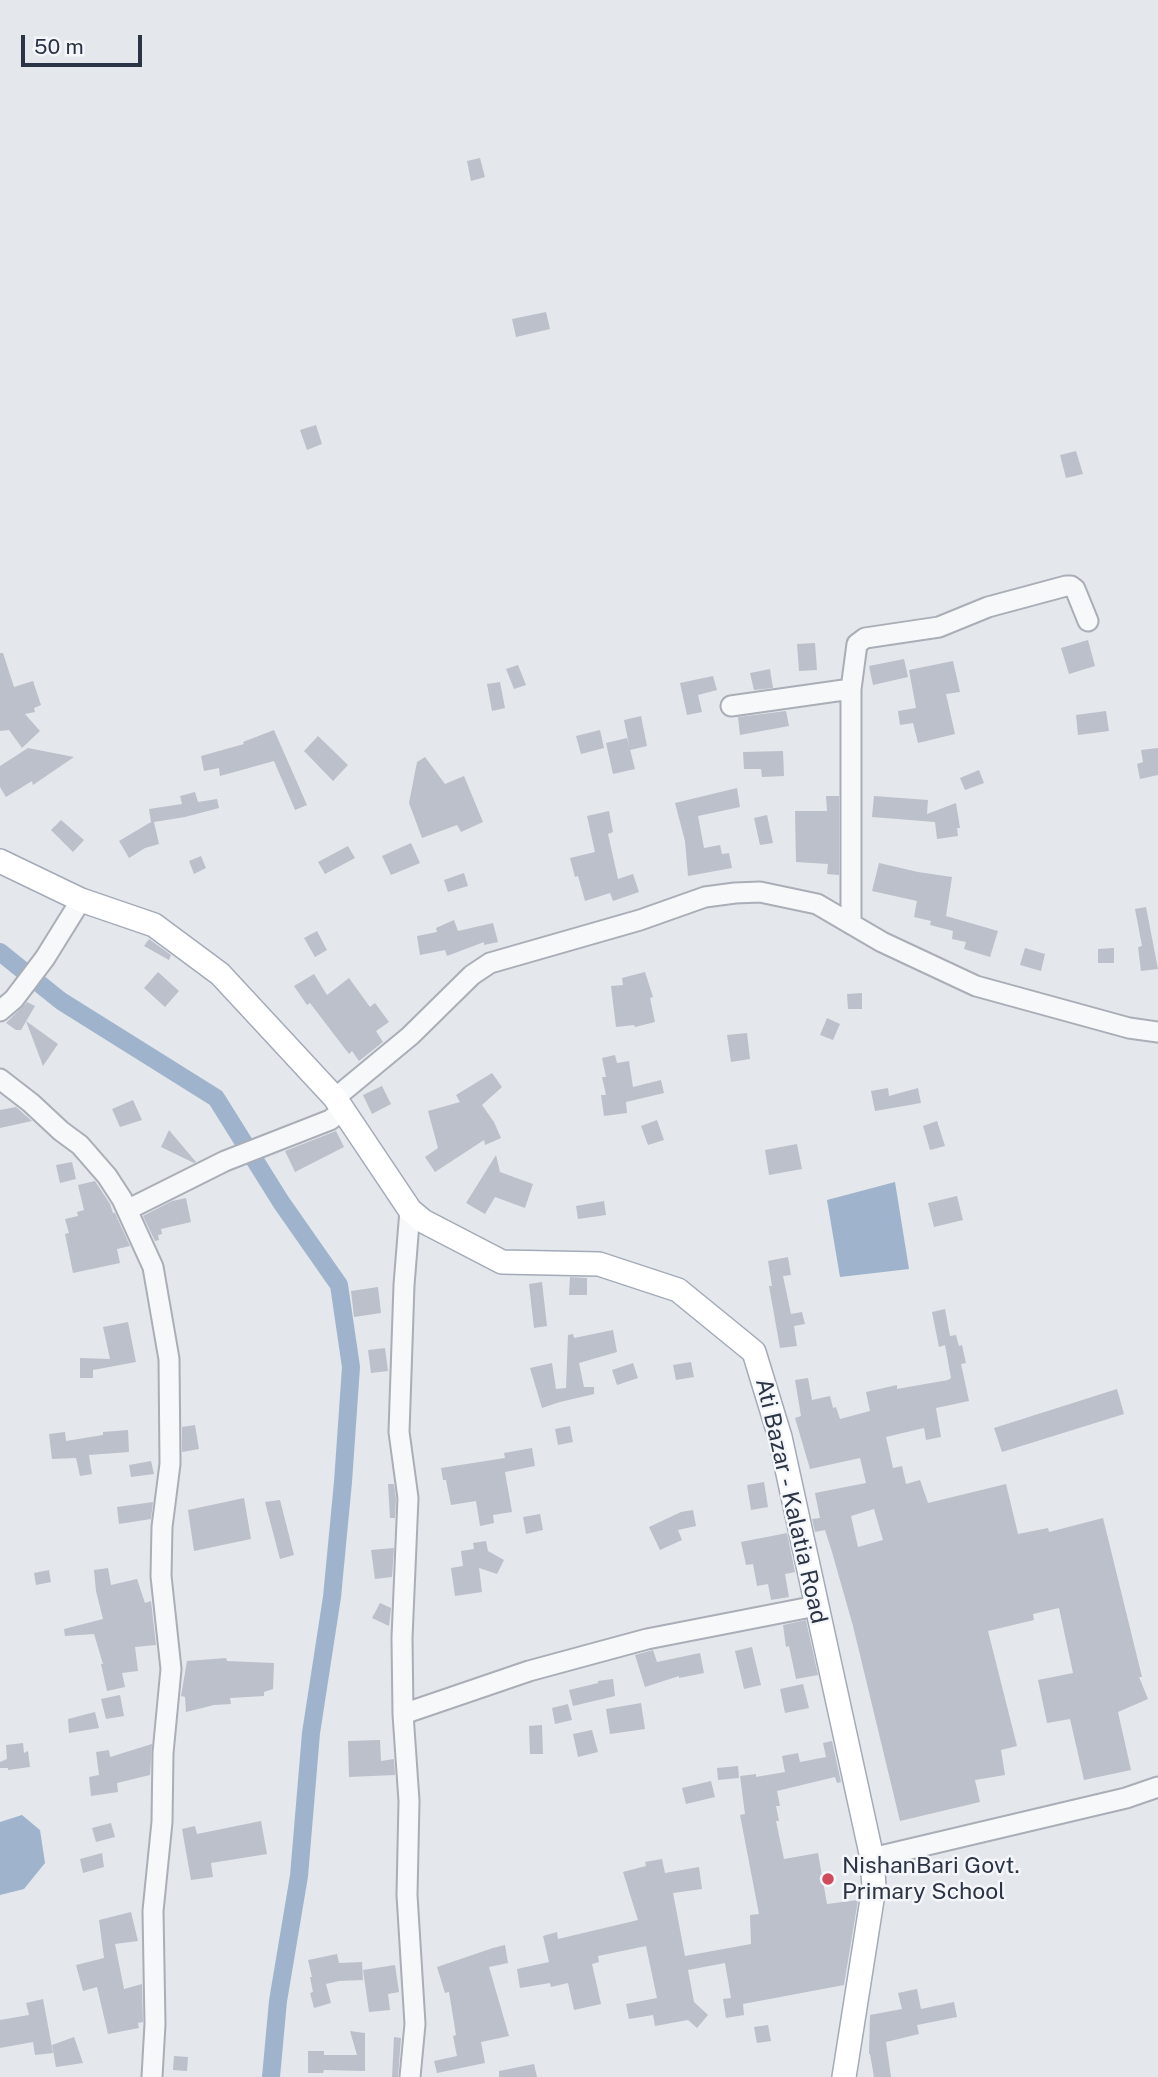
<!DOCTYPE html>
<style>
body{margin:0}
#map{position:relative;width:1158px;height:2077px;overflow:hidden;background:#e4e7ec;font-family:"Public Sans",sans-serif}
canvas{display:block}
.scale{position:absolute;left:21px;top:35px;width:121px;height:32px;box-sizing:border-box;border:4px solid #2b3445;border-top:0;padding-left:9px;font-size:21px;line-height:24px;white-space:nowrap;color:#2b3445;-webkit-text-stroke:5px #f4f6f9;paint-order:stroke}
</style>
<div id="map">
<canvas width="1158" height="2077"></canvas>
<div class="scale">50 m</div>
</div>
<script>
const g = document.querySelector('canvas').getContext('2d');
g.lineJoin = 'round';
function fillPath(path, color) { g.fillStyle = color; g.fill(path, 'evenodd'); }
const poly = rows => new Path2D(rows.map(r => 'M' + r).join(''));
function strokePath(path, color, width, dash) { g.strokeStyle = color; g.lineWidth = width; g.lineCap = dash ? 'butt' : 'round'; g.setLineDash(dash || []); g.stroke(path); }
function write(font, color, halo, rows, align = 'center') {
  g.font = font + ' "Public Sans",sans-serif'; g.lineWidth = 5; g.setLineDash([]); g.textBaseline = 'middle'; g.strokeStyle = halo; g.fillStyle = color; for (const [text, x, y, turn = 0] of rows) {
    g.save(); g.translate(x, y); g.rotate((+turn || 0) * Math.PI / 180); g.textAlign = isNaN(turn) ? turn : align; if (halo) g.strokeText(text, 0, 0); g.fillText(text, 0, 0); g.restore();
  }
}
fillPath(poly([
 [895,1182,909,1269,840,1277,827,1200],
 [22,1815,40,1830,45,1863,24,1889,0,1895,0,1822]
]), '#9fb4cc');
strokePath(poly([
 [0,952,61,1001,216,1098,281,1202,339,1285,351,1367,343,1482,332,1597,311,1733,299,1876,278,2001,271,2077]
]), '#9fb4cc', 18);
fillPath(poly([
 [480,158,485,177,471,181,467,161],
 [546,312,550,329,516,337,512,319],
 [316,425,322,444,307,450,300,430],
 [1076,451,1083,474,1066,478,1060,455],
 [1088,640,1095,666,1069,674,1061,648],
 [815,643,817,670,799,671,797,644],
 [0,653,3,653,14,687,33,681,41,705,34,708,35,712,25,714,40,731,22,748,9,730,0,731],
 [904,659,908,677,873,685,869,666],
 [953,661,960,692,946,694,955,734,918,743,913,723,900,725,898,711,916,708,909,670],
 [518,665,526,685,514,689,506,669],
 [770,669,773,688,754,690,750,673],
 [713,676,717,690,698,695,702,712,687,715,680,683],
 [500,682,505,708,492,711,487,684],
 [786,711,789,726,740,735,738,717],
 [1106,711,1109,731,1078,735,1076,715],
 [641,716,647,746,630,750,624,720],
 [274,730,307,805,295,810,274,761,220,776,219,768,204,771,201,756,244,744,243,742],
 [600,730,604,748,581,754,576,736],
 [318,736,348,765,333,781,304,751],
 [627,738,635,769,613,774,606,743],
 [28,748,74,757,33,785,32,781,6,797,0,787,0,766],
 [1158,748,1158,775,1140,779,1137,764,1143,762,1141,750],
 [783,751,784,776,762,777,761,769,744,769,743,752],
 [425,757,445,784,464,776,483,822,461,832,457,825,422,838,409,803,417,762],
 [979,770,984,783,965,790,960,778],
 [737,788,740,807,698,816,704,848,720,845,722,854,729,853,732,868,688,876,685,841,675,803],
 [195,792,198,802,217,799,219,808,185,817,154,822,159,844,145,848,129,858,119,841,151,822,149,809,182,804,180,796],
 [826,796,839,796,839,875,827,874,828,864,796,862,795,811,827,811],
 [874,796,928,800,927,814,956,803,960,828,957,828,958,836,937,839,935,822,872,817],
 [609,811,613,832,608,834,618,879,633,874,639,892,613,901,610,893,585,901,578,876,575,877,570,858,595,852,587,816],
 [767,815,773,843,760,845,754,818],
 [61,820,84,840,73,852,51,830],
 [411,843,420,863,391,875,382,856],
 [348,846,355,858,325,874,318,862],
 [201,856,206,868,194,874,189,861],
 [879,863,918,872,952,877,946,916,998,931,990,957,964,949,966,942,952,939,953,931,930,925,931,921,914,917,917,901,872,891],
 [464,873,468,886,448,892,444,880],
 [1146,907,1158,969,1141,971,1138,947,1142,946,1135,909],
 [454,920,458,931,493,923,498,942,484,945,484,942,447,956,445,950,420,955,417,936,437,932,436,928],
 [317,931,327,950,315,957,304,938],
 [149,939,171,955,169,960,144,946],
 [1025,948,1045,954,1041,971,1020,965],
 [1114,948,1114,963,1098,963,1098,949],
 [158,972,179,991,165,1007,144,988],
 [645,972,653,997,650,998,655,1022,635,1027,634,1025,616,1027,611,986,623,985,622,978],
 [314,974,327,995,349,978,370,1007,375,1003,389,1022,376,1031,383,1042,359,1061,352,1051,349,1054,310,1003,307,1005,294,986],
 [862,993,862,1009,848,1009,847,994],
 [27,1002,35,1006,21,1030,16,1030,6,1023],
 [827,1018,840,1024,833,1040,820,1035],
 [26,1021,58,1044,43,1066],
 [747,1033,750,1059,731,1062,727,1035],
 [615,1055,617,1063,629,1061,633,1087,661,1080,664,1093,626,1102,627,1113,604,1116,601,1095,606,1095,602,1077,606,1077,602,1058],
 [492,1073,502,1087,482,1105,494,1122,501,1138,485,1145,484,1140,435,1172,425,1157,438,1148,428,1111,460,1102,456,1095],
 [382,1086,391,1104,372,1114,363,1095],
 [888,1088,889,1096,918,1088,921,1103,875,1111,871,1091],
 [133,1100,142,1120,120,1127,112,1109],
 [16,1107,32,1121,0,1128,0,1110],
 [657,1120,664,1140,648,1145,641,1126],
 [937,1121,945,1146,930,1150,923,1126],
 [169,1130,196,1162,194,1163,161,1147],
 [336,1131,344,1147,295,1172,285,1151],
 [797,1144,802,1169,769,1175,765,1150],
 [496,1155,500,1172,533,1184,525,1208,495,1197,485,1214,466,1203],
 [72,1162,76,1179,60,1183,56,1165],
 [95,1181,110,1204,113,1213,115,1213,130,1246,117,1249,120,1263,73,1273,65,1234,69,1233,65,1219,78,1216,77,1212,84,1210,78,1185],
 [957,1196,963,1220,934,1227,928,1203],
 [186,1198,191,1222,161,1229,162,1234,158,1235,159,1240,155,1241,143,1216,172,1201],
 [604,1201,606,1215,578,1219,576,1206],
 [788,1257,791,1275,783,1276,791,1314,802,1312,805,1324,794,1326,797,1346,780,1348,769,1286,772,1286,768,1261],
 [570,1277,587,1278,587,1295,569,1295],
 [542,1282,547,1326,534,1328,529,1284],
 [378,1287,381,1313,354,1317,351,1291],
 [945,1309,950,1336,956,1335,959,1346,962,1345,966,1363,961,1364,969,1401,936,1408,941,1437,926,1440,924,1428,886,1437,893,1468,902,1466,906,1484,920,1480,928,1503,1006,1484,1018,1534,1048,1528,1049,1532,1103,1518,1142,1677,1139,1677,1148,1699,1118,1712,1131,1770,1084,1780,1070,1719,1047,1723,1038,1680,1073,1673,1059,1608,1033,1614,1034,1620,988,1631,1017,1746,1001,1750,1005,1775,975,1780,980,1802,900,1821,853,1626,832,1552,825,1530,815,1532,812,1519,820,1518,815,1493,866,1483,860,1458,810,1469,795,1418,801,1416,795,1380,808,1378,812,1400,830,1396,833,1408,836,1407,840,1419,870,1411,866,1392,897,1385,897,1389,948,1380,951,1378,945,1345,939,1347,932,1312],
 [874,1509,883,1540,858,1547,851,1516],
 [128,1322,136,1362,93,1370,93,1378,80,1378,80,1358,110,1359,103,1327],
 [613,1330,617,1352,579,1363,584,1387,594,1387,594,1394,560,1402,542,1408,530,1368,552,1363,556,1389,566,1388,568,1335,573,1334,574,1338],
 [385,1348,388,1371,371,1373,368,1350],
 [691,1362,694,1377,676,1380,673,1365],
 [633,1363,638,1378,617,1385,612,1370],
 [1117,1389,1124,1414,1002,1452,994,1428],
 [195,1425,199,1449,182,1452,182,1427],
 [570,1426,573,1442,558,1445,555,1429],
 [128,1430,129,1452,89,1455,92,1474,80,1476,76,1458,52,1459,49,1434,65,1432,66,1441,103,1435,103,1432],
 [532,1448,535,1466,505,1472,512,1512,493,1515,494,1523,480,1526,476,1501,451,1505,446,1480,443,1480,441,1468,505,1458,504,1453],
 [151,1461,154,1474,131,1477,129,1465],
 [764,1482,768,1507,751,1510,747,1485],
 [388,1484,394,1484,396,1499,395,1518,390,1518],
 [244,1498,251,1539,194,1551,188,1510],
 [280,1500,294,1555,280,1559,265,1502],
 [153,1502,151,1519,119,1524,117,1507],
 [693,1510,696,1526,678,1530,682,1540,660,1550,649,1527,681,1512],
 [540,1514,543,1530,526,1534,523,1517],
 [787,1533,795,1572,785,1574,789,1597,771,1600,768,1584,757,1586,753,1564,746,1565,741,1542],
 [486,1541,488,1551,504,1560,497,1574,479,1568,482,1592,455,1596,451,1568,463,1566,461,1551,474,1549,473,1543],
 [394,1548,392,1577,375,1579,371,1550],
 [108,1568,111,1585,137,1579,145,1603,151,1601,156,1645,135,1647,138,1671,122,1673,125,1687,107,1691,101,1664,103,1664,94,1634,65,1636,64,1629,103,1619,96,1591,94,1570],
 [49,1570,51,1582,36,1585,34,1573],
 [380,1603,391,1608,389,1626,372,1618],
 [806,1620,818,1675,796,1679,789,1646,786,1647,783,1625],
 [752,1647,761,1685,744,1689,735,1651],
 [653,1650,657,1662,700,1653,704,1673,679,1678,679,1676,645,1687,635,1655],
 [226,1658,227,1661,274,1663,273,1689,264,1692,264,1696,230,1698,231,1704,214,1705,186,1712,185,1697,181,1696,187,1661],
 [613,1679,615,1696,573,1706,569,1690,598,1683,598,1681],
 [803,1684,809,1708,785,1713,780,1689],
 [120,1695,124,1716,106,1719,101,1699],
 [641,1703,645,1729,610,1734,606,1709],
 [568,1704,572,1720,555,1724,552,1708],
 [95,1712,99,1728,69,1733,68,1719],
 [542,1725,543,1754,530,1754,529,1726],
 [592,1730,598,1752,578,1757,573,1734],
 [380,1740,381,1761,394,1759,395,1775,349,1777,348,1741],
 [832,1741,841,1782,837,1783,835,1777,777,1791,780,1806,776,1806,779,1821,776,1821,784,1859,818,1853,827,1904,858,1900,844,1985,743,2004,744,2015,726,2018,723,1999,731,1998,725,1963,688,1970,694,2002,708,2015,697,2028,688,2020,655,2026,653,2015,629,2019,626,2004,657,1998,646,1946,598,1956,599,1962,592,1964,601,2004,574,2010,568,1983,551,1987,550,1983,520,1988,517,1969,549,1962,543,1936,557,1932,558,1939,638,1920,623,1872,646,1866,645,1862,662,1859,665,1873,699,1867,702,1889,673,1893,685,1956,751,1944,750,1915,759,1914,740,1815,745,1814,740,1776,756,1774,756,1777,785,1772,782,1756,798,1753,800,1762,826,1757,823,1743],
 [23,1743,24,1753,28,1751,30,1767,8,1770,8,1768,0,1768,0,1762,7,1759,6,1745],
 [152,1744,150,1775,117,1783,118,1792,91,1796,89,1777,99,1775,96,1752,109,1750,110,1757],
 [738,1766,739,1778,718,1780,717,1768],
 [711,1781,715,1797,686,1804,682,1788],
 [261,1821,267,1854,211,1863,213,1877,191,1880,182,1829,195,1826,197,1834],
 [111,1823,115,1837,96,1842,92,1828],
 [102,1853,104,1867,83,1873,80,1859],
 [131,1912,138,1941,115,1944,124,1989,142,1984,143,2022,138,2023,139,2028,108,2034,97,1987,83,1991,76,1965,104,1958,99,1920],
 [505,1945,508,1963,489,1967,509,2036,481,2042,485,2063,437,2073,434,2061,457,2056,453,2036,456,2035,449,1992,445,1993,437,1967,493,1948],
 [337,1954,339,1963,362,1962,363,1980,339,1981,326,1984,331,2003,314,2008,310,1993,313,1992,310,1977,312,1977,308,1960],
 [395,1965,399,1992,388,1994,390,2010,369,2012,363,1970],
 [917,1989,921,2009,954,2002,957,2017,917,2025,919,2034,886,2042,891,2077,874,2077,870,2054,869,2054,870,2015,902,2009,898,1993],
 [43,1999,53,2053,35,2055,33,2042,0,2048,0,2020,29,2015,26,2003],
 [768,2025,771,2041,757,2043,754,2027],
 [350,2031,365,2033,365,2071,324,2070,323,2073,308,2073,308,2051,324,2051,324,2055,357,2055],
 [74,2037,83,2063,56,2067,52,2045],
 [394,2037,401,2038,398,2077,392,2077],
 [174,2056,188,2057,187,2071,173,2070],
 [534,2064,537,2077,499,2077,499,2071]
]), '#bbc0ca');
const minor = poly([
 [851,689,857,644,865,638,939,627,988,607,1066,586,1071,586,1075,589,1088,621],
 [731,706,851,689,851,924],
 [0,1011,14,999,45,958,81,900],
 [0,1079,31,1103,61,1131,80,1145,107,1176,122,1199,153,1267,169,1359,170,1464,162,1527,161,1576,171,1669,163,1753,162,1822,153,1911,155,2024,152,2077],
 [335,1098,410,1036,472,975,490,963,640,920,705,897,735,893,760,892,817,904,882,942,976,986,1129,1028,1158,1032],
 [127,1210,225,1161,330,1120,343,1110],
 [410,1210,404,1285,399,1432,408,1498,402,1638,403,1714,409,1801,407,1895,415,2024,410,2077],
 [403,1714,529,1671,647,1639,816,1606],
 [872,1858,1126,1798,1158,1787]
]);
const major = poly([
 [0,861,81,900,154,925,220,974,335,1098,410,1210,423,1221,502,1262,599,1264,678,1290,754,1352,780,1437,872,1858,874,1887,844,2077]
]);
strokePath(minor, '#a9aeb7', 23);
strokePath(major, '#a3abb8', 26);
strokePath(minor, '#f7f8fa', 19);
strokePath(major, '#fff', 23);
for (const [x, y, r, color] of [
 [828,1879,7,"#d1495c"]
]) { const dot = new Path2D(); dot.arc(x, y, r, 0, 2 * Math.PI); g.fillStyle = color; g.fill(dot); strokePath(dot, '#f4f6f9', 2.5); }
write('23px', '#2b3445', '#f4f6f9', [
 ["Ati Bazar - Kalatia Road",791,1501,77]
]);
write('23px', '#2b3445', '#f4f6f9', [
 ["NishanBari Govt.",842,1866],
 ["Primary School",842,1892]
], 'left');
</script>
